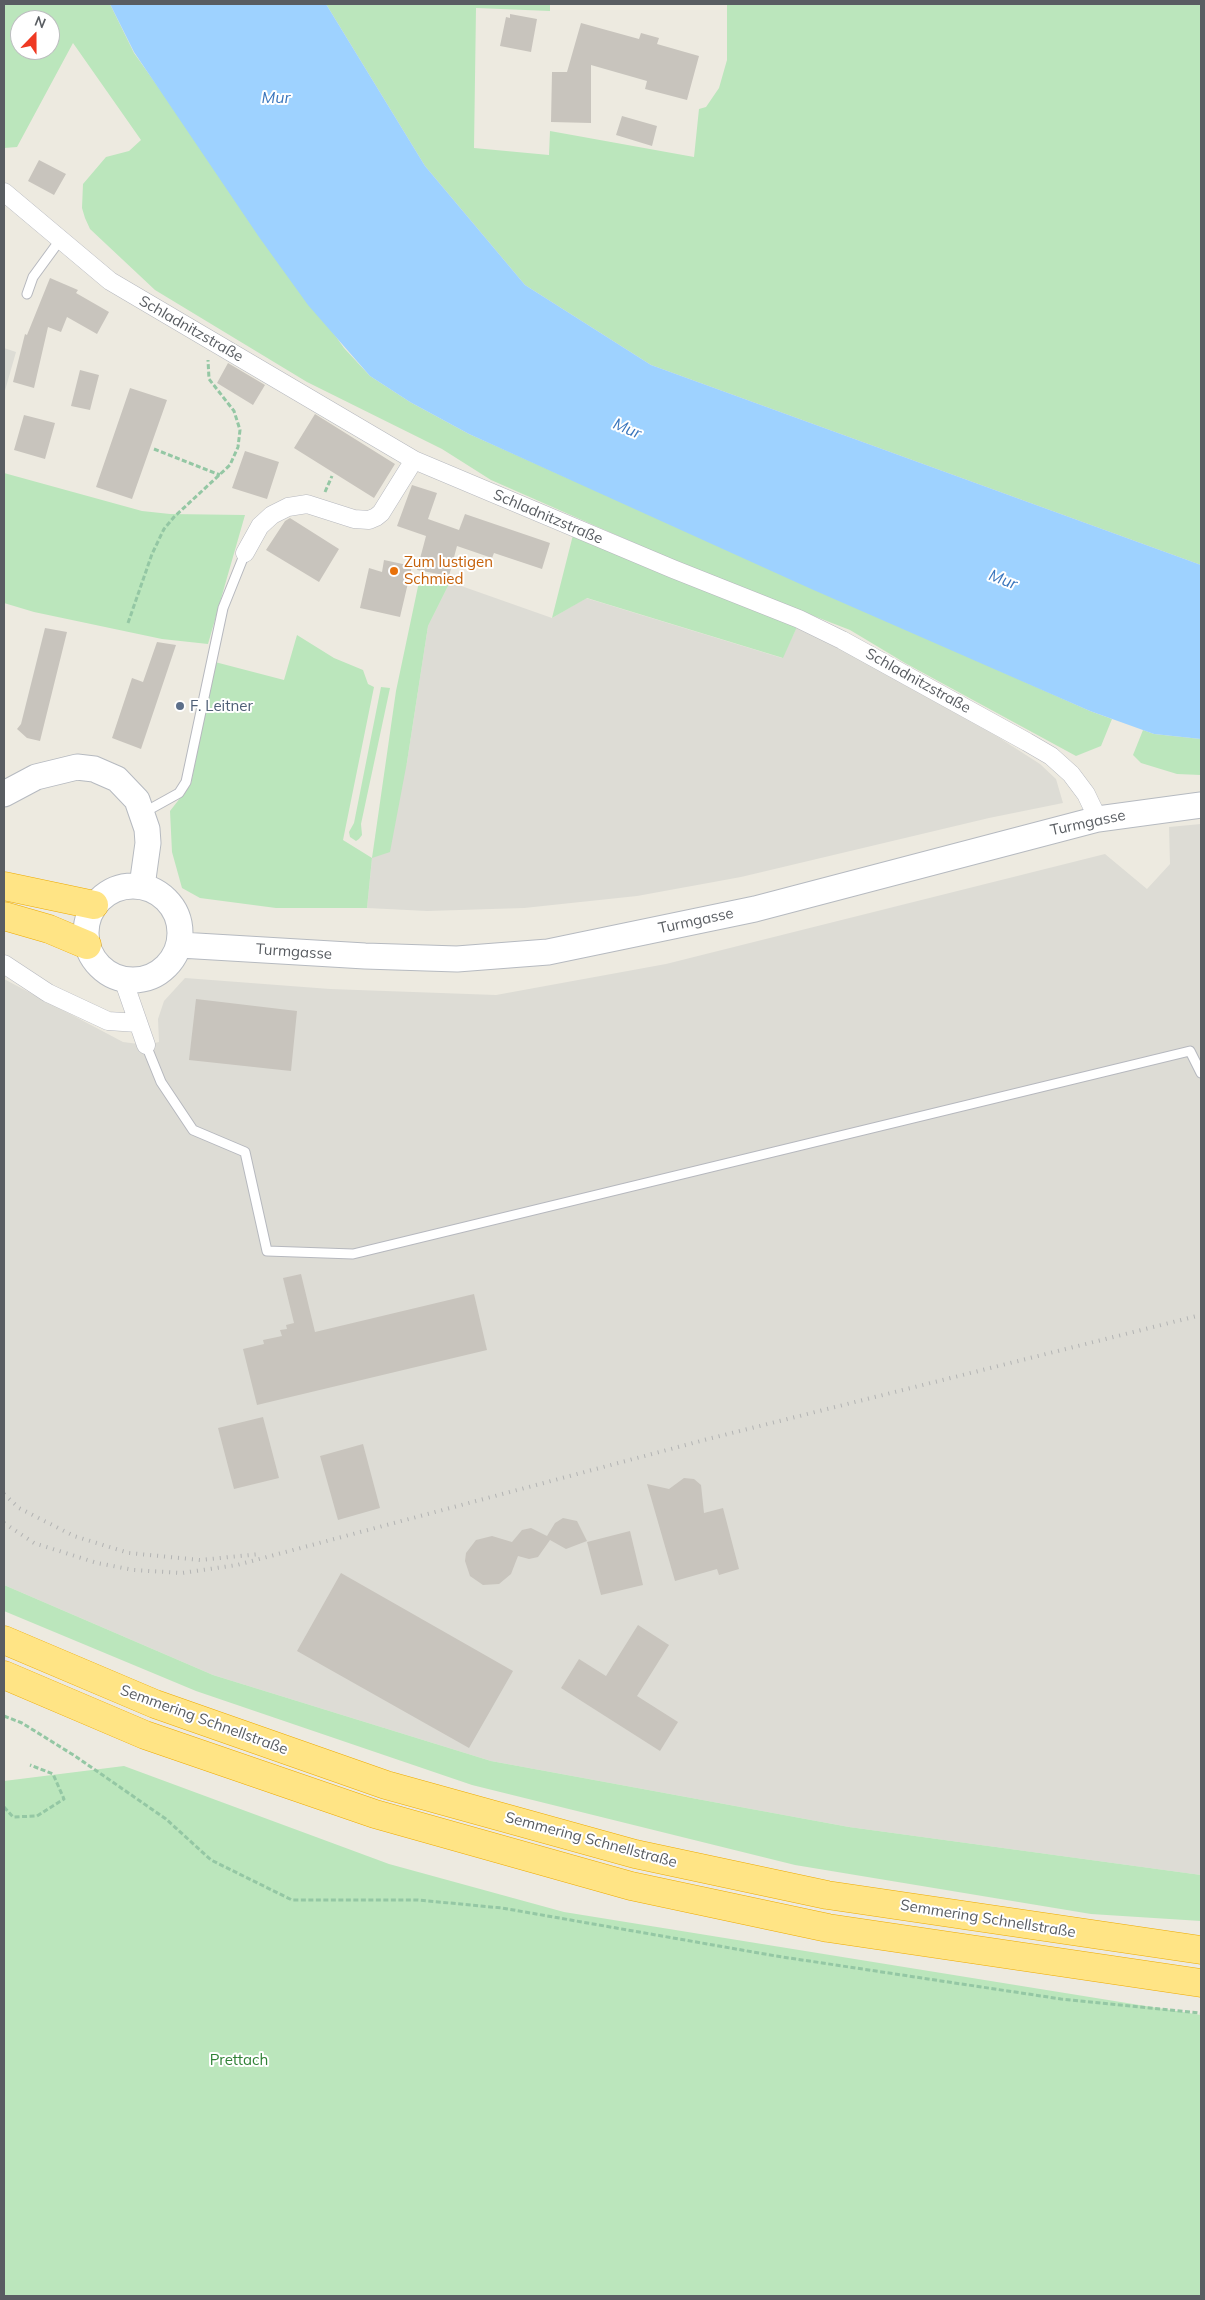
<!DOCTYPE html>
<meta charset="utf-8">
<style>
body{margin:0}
#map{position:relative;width:1205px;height:2300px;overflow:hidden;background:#edeae0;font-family:Mulish,sans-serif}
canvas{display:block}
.frame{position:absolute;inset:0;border:5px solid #595d62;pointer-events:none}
.north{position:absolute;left:10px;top:10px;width:50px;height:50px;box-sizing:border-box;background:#fff;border:1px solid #bdbec0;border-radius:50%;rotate:22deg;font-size:14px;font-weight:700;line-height:20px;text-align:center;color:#595d62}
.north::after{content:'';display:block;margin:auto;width:18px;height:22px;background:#ef3923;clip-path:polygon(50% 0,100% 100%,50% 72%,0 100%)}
</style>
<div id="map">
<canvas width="1205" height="2300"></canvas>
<div class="frame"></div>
<div class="north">N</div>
</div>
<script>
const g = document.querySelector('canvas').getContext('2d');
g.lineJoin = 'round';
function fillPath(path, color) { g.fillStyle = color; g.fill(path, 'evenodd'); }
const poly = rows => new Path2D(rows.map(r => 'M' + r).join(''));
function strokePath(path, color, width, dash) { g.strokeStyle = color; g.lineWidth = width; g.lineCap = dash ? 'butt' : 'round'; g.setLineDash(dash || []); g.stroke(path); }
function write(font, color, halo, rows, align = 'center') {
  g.font = font + ' Mulish,sans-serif'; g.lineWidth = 4; g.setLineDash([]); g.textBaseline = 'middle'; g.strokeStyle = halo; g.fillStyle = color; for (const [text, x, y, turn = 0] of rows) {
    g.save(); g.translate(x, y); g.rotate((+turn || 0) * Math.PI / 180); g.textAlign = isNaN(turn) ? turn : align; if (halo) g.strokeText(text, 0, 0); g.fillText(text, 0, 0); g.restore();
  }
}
fillPath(poly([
 [4,348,16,352,4,394],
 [450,582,552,618,586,598,782,658,797,627,834,645,998,737,1040,764,1056,779,1063,803,989,818,741,877,637,896,524,908,427,911,367,908,372,858,407,762,428,626],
 [1201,824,1201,1875,849,1827,491,1761,213,1675,4,1585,4,979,123,1042,146,1045,159,1042,158,1019,164,1001,185,978,330,989,496,995,666,964,1105,854,1147,889,1170,864,1169,827]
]), '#dddcd5');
fillPath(poly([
 [4,4,110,4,134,53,344,348,370,376,410,402,469,434,1090,711,1112,719,1101,746,1076,756,905,663,850,630,698,571,491,480,442,449,307,382,155,290,90,229,85,218,82,208,83,184,106,157,129,151,141,140,73,43,17,147,4,148],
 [20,20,50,20,50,50,20,50],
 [326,4,550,4,550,11,476,8,474,148,549,155,550,131,694,157,699,109,706,107,719,88,727,60,727,4,1201,4,1201,565,651,365,525,285,425,166],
 [4,473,142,511,170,514,245,515,208,644,162,639,34,612,4,603],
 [573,535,797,627,783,658,587,598,552,618],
 [420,577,450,582,428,626,407,762,390,852,372,858,367,908,276,908,200,898,182,888,172,852,170,811,191,784,215,662,284,680,297,635,334,658,363,670,368,684,374,687,343,840,372,858,396,691],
 [381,687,390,688,361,824,362,835,359,839,356,841,350,837,349,832,354,823],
 [1143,730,1154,734,1201,739,1201,775,1177,774,1141,763,1133,755],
 [4,1585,213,1675,491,1761,849,1827,1201,1875,1201,1921,1091,1914,795,1865,472,1785,196,1691,4,1611],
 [124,1766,389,1864,564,1912,1201,2015,1201,2296,4,2296,4,1781]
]), '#bbe6bc');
fillPath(poly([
 [110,4,326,4,425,166,525,285,651,365,1201,565,1201,739,1154,734,1090,711,809,588,469,434,410,402,370,376,308,305,259,237,134,52]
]), '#9ed2ff');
fillPath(poly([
 [510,14,537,19,531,52,500,46,506,17,510,18],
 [581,23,639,39,641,33,659,38,657,44,699,56,687,100,645,89,647,81,591,65,591,123,551,122,552,72,567,72],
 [622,116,657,126,652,146,616,135],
 [39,160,66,174,54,195,28,181],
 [50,278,78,290,76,293,109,312,97,334,67,317,61,332,48,327,34,388,13,382,25,334,27,335],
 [228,363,265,385,253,405,217,383],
 [80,370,99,375,90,410,71,406],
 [130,388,167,400,132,499,96,487],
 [315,414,395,464,374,498,294,448],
 [24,415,55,423,45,459,14,450],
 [245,451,279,462,267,499,232,488],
 [412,485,437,493,428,519,459,530,465,514,550,543,542,569,494,553,492,558,457,546,449,576,417,570,426,536,397,526],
 [290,518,339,549,319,582,266,550,285,521],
 [384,560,412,566,400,617,360,608,369,568,382,572],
 [45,628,67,632,40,741,27,738,17,729,21,724],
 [157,642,176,645,141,749,112,738,132,678,143,682],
 [196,999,297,1011,291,1071,189,1060],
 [301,1274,315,1332,474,1294,487,1350,257,1405,243,1349,264,1344,263,1340,282,1336,280,1330,287,1329,286,1325,294,1323,283,1278],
 [263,1417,279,1478,234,1489,218,1428],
 [363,1444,380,1508,338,1520,320,1456],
 [684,1478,694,1479,701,1485,704,1513,723,1508,739,1569,719,1575,717,1569,675,1581,647,1484,669,1489],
 [563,1518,577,1521,587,1541,566,1549,550,1540,538,1557,529,1559,518,1556,511,1574,499,1584,483,1585,470,1576,465,1561,466,1553,476,1540,492,1536,512,1542,522,1530,531,1528,547,1536,555,1523],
 [630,1531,643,1585,601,1595,587,1542],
 [341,1573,513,1671,469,1748,297,1651],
 [638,1625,669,1645,637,1696,678,1722,660,1751,561,1688,579,1659,606,1676]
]), '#c8c4bd');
const lane = poly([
 [27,294,33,277,60,240],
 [143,813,179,793,186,782,223,608,245,553],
 [146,1045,161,1082,193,1130,245,1152,267,1251,353,1254,1190,1051,1201,1073]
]);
const street = poly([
 [4,192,110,281,414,460,673,569,799,619,842,640,1027,742,1051,756,1071,774,1086,794,1098,819],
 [245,553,260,526,272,515,288,507,307,504,354,519,369,520,376,517,381,513,414,460],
 [4,964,48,993,108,1021,138,1023],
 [123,979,146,1045]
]);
const secondary = poly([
 [4,794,36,777,77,767,94,769,117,779,137,800,147,829,148,843,142,886],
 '86 933a47 47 0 1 1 94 0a47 47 0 1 1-94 0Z',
 [180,945,365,956,457,959,548,952,755,909,1098,819,1201,805]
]);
const highway = poly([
 [4,886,94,905],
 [4,916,49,929,87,945],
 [4,1640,155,1704,386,1785,635,1854,827,1895,1201,1950],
 [4,1675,145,1735,375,1814,631,1886,828,1928,1201,1983]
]);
strokePath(lane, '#b6b8be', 11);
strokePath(street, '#b6b8be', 19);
strokePath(secondary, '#b6bac0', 27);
strokePath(highway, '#edaa00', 29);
strokePath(poly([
 [154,449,220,475],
 [325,492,332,476],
 [128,623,152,554,164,529,174,517,230,465,238,447,240,430,234,411,209,379,208,360],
 [4,1716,22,1723,75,1756,166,1819,211,1860,292,1900,418,1900,502,1908,776,1956,1061,1999,1201,2013],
 [4,1807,13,1817,37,1816,64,1799,53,1774,30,1765]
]), '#94c7a4', 3, [5, 2.5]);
strokePath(lane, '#fff', 9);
strokePath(street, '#fff', 18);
strokePath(secondary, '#fff', 25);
strokePath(highway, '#ffe485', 28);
strokePath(poly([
 [4,1494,19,1508,74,1536,129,1553,200,1560,260,1554],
 [4,1523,34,1543,97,1563,134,1570,182,1573,237,1565,708,1439,1201,1315]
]), '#b2b3b3', 4, [1, 6]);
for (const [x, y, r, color] of [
 [394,571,5,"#e8710a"],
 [180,706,5,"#5c6f8a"]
]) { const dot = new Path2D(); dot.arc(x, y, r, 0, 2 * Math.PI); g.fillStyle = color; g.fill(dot); strokePath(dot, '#fff', 2); }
write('15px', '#595d62', '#fff', [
 ["Schladnitzstraße",191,329,30],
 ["Schladnitzstraße",548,517,23],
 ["Schladnitzstraße",918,681,29],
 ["Turmgasse",1088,823,-12],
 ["Turmgasse",696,921,-12],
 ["Turmgasse",294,952,4],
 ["Semmering Schnellstraße",204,1720,20],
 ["Semmering Schnellstraße",591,1840,15],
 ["Semmering Schnellstraße",988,1919,9]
]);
write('15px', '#c56008', '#fff', [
 ["Zum lustigen",404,562],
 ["Schmied",404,579]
], 'left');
write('15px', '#4e5e75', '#fff', [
 ["F. Leitner",190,706]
], 'left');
write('15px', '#308236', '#fff', [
 ["Prettach",239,2060]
]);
write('italic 16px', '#3a76bd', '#fff', [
 ["Mur",276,98],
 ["Mur",627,429,23],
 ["Mur",1003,580,21]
]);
</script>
